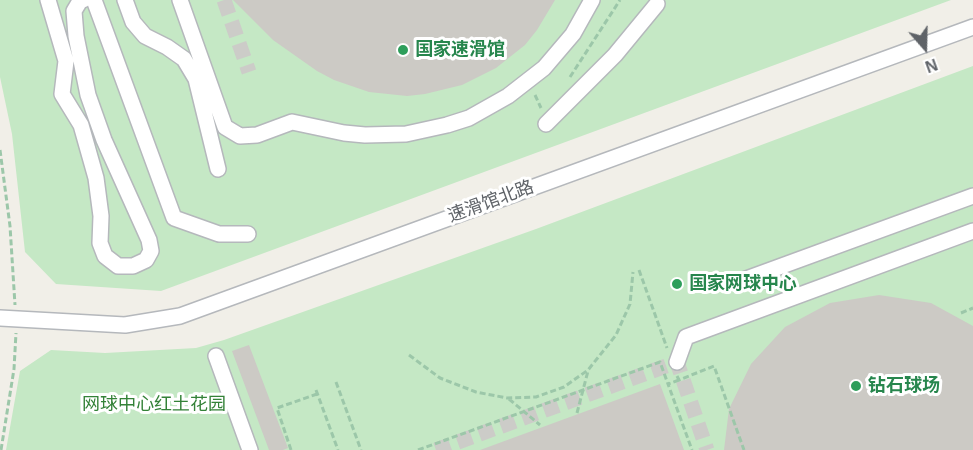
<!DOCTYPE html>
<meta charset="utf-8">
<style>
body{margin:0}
#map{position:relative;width:973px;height:450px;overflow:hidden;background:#f1efe8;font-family:Helvetica,sans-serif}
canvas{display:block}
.north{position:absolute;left:895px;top:18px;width:60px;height:60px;-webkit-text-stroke:4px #fff;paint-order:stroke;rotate:160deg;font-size:16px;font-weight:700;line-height:24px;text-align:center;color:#5f6368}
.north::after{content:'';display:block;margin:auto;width:21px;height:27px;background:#5f6368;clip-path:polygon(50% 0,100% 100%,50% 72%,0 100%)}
</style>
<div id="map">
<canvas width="973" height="450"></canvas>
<div class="north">N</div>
</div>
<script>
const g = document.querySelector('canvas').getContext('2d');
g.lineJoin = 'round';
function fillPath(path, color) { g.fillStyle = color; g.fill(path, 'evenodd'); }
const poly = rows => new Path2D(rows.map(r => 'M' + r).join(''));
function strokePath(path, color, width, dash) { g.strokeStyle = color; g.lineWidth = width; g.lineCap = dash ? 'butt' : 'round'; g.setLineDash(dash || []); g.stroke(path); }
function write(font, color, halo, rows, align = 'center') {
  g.font = font + ' Helvetica,"Noto Sans SC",sans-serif'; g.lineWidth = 6; g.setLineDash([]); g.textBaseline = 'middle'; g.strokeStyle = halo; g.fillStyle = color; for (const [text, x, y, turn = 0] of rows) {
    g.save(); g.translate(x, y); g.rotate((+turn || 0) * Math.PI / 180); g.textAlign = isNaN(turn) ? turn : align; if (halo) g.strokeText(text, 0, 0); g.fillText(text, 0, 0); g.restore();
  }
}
fillPath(poly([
 [0,0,951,0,161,291,56,284,25,252,12,134,0,77],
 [973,66,973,450,6,450,20,371,51,350,105,353,196,348,224,340,536,229]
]), '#c5e8c5');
fillPath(poly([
 [233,0,555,0,537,30,525,45,496,68,462,85,425,94,407,96,369,92,334,80,317,71,273,40],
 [879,295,931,303,973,326,973,450,724,450,729,409,751,364,785,327,830,303],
 [249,345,288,448,283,450,269,450,232,351],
 [660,384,684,450,480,450]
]), '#cccac5');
strokePath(poly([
 [224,0,249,72],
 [436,450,677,362,707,450]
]), '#ccccc8', 15, [15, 8]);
const minor = poly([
 [48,0,66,61,62,94,81,125,96,178,101,216,100,243,105,256,118,266,133,266,146,260,151,251,149,240,104,140,88,95,76,36,74,11,80,1,83,0],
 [94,0,174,218,219,234,248,234],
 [125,0,133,22,145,36,167,47,184,59,196,79,218,169],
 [180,0,225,127,240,136,257,135,292,122,344,133,365,135,406,134,447,125,469,118,508,96,544,68,573,34,592,0],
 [546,124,615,55,657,4],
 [738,282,973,196],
 [0,318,125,325,180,316,973,27],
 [216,356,250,450],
 [677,362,686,337,973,231]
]);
strokePath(minor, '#b5b8bc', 18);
strokePath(poly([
 [570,77,620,0],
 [535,95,541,108],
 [0,150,10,226,15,305],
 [639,270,667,348],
 [961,313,973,308],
 [409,355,440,378,476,392,507,398,536,397,564,387,588,370,616,335,630,304,633,272],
 [677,376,679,380,714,366,744,450],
 [679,380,668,384,692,450],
 [336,382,361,450],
 [316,390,338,450],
 [509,399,540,425],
 [577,413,588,371],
 [1,450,14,369,16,333],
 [291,450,277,408,317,394],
 [418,450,660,362,668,384]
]), '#9cc7a9', 3, [6, 3]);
strokePath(minor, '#fff', 15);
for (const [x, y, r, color] of [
 [403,50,6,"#2e9e5b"],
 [677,284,6,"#2e9e5b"],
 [856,386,6,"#2e9e5b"]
]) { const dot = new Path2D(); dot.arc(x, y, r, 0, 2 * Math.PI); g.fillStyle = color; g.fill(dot); strokePath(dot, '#fff', 2); }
write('bold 18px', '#27864d', '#fff', [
 ["国家速滑馆",415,50],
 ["国家网球中心",689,284],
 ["钻石球场",868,386]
], 'left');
write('18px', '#5f6368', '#fff', [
 ["速滑馆北路",491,202,-20]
]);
write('18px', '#348238', '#fff', [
 ["网球中心红土花园",154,405]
]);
</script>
